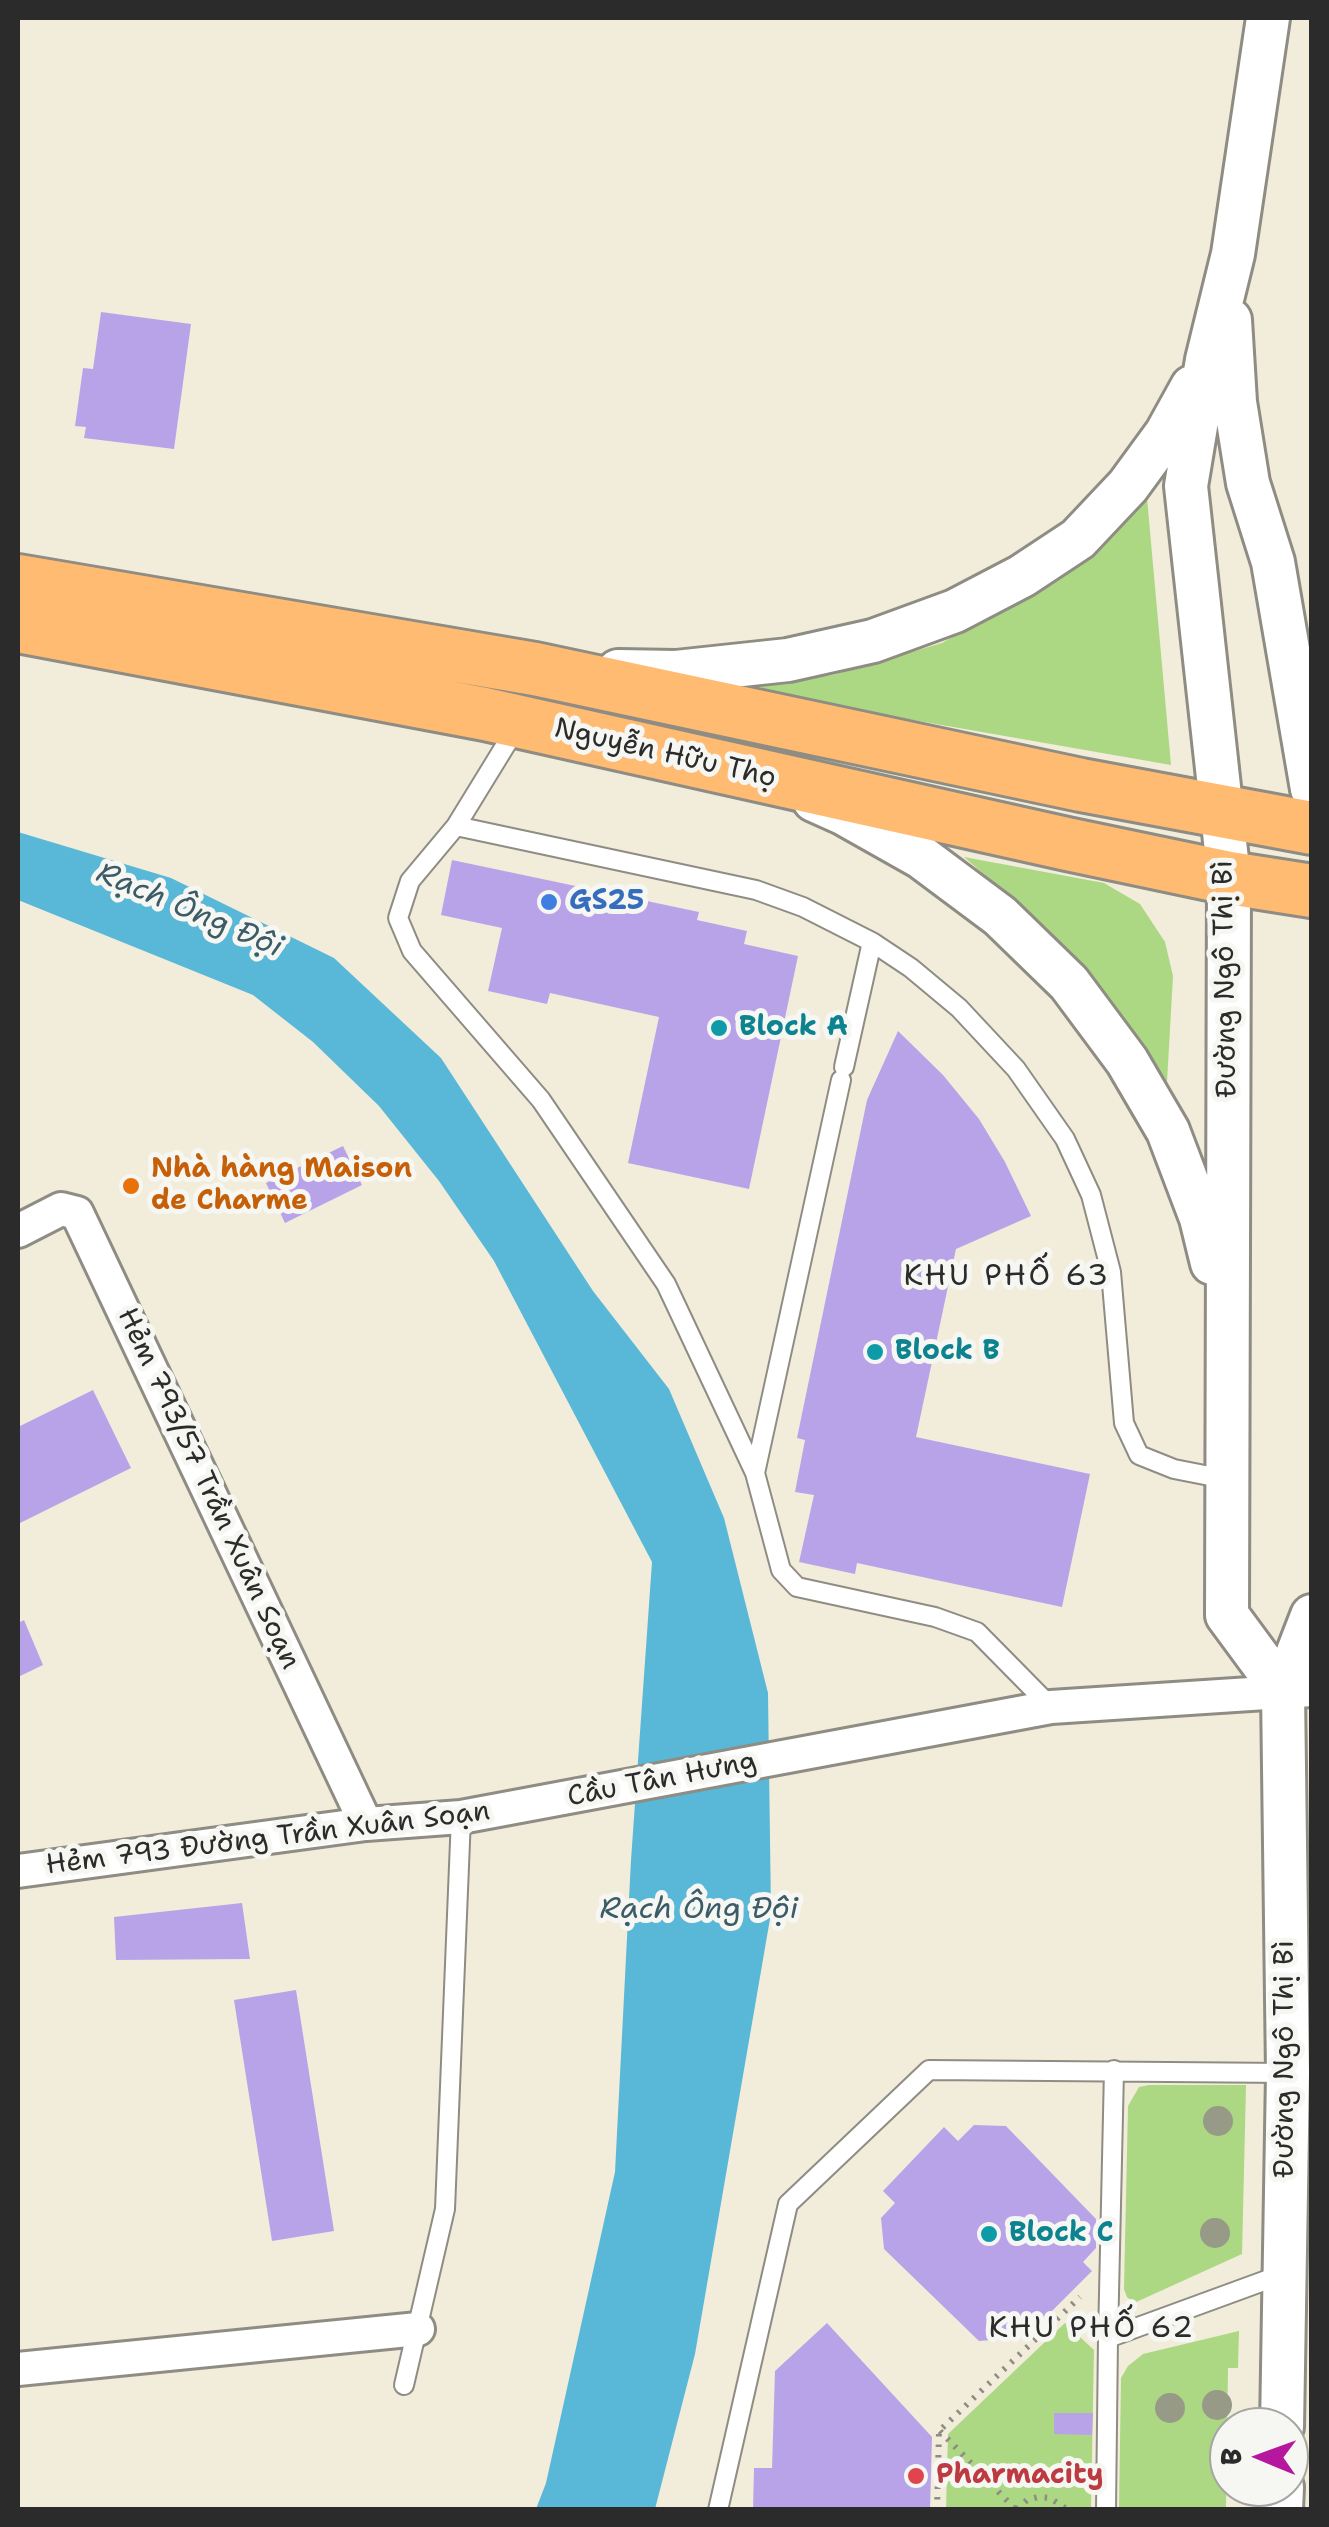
<!DOCTYPE html>
<meta charset="utf-8">
<style>
body{margin:0}
#map{position:relative;width:1329px;height:2527px;overflow:hidden;background:#f2ecdb;font-family:"Shantell Sans",sans-serif}
canvas{display:block}
.frame{position:absolute;inset:0;border:20px solid #2b2b2b;pointer-events:none}
.north{position:absolute;left:1209px;top:2407px;width:100px;height:100px;box-sizing:border-box;background:#f6f6f2;border:2px solid #a5a5a2;border-radius:50%;rotate:271deg;font-size:28px;font-weight:700;line-height:40px;text-align:center;color:#2b2b2b}
.north::after{content:'';display:block;margin:auto;width:35px;height:45px;background:#b5179e;clip-path:polygon(50% 0,100% 100%,50% 72%,0 100%)}
</style>
<div id="map">
<canvas width="1329" height="2527"></canvas>
<div class="frame"></div>
<div class="north">B</div>
</div>
<script>
const g = document.querySelector('canvas').getContext('2d');
g.lineJoin = 'round';
function fillPath(path, color) { g.fillStyle = color; g.fill(path, 'evenodd'); }
const poly = rows => new Path2D(rows.map(r => 'M' + r).join(''));
function strokePath(path, color, width, dash) { g.strokeStyle = color; g.lineWidth = width; g.lineCap = dash ? 'butt' : 'round'; g.setLineDash(dash || []); g.stroke(path); }
function write(font, color, halo, rows, align = 'center') {
  g.font = font + ' "Shantell Sans",sans-serif'; g.lineWidth = 10; g.setLineDash([]); g.textBaseline = 'middle'; g.strokeStyle = halo; g.fillStyle = color; for (const [text, x, y, turn = 0] of rows) {
    g.save(); g.translate(x, y); g.rotate((+turn || 0) * Math.PI / 180); g.textAlign = isNaN(turn) ? turn : align; if (halo) g.strokeText(text, 0, 0); g.fillText(text, 0, 0); g.restore();
  }
}
fillPath(poly([
 [1147,498,1171,765,764,694,761,688,763,682,833,675,942,643,1064,571],
 [964,857,1104,883,1140,904,1165,942,1173,976,1167,1082,1101,988,1034,918],
 [1149,2085,1246,2085,1242,2254,1134,2303,1127,2297,1124,2289,1128,2106,1139,2087],
 [1065,2323,1094,2350,1091,2509,946,2510,948,2434],
 [1239,2331,1238,2368,1228,2368,1226,2509,1119,2509,1121,2378,1128,2366,1143,2354]
]), '#acd783');
fillPath(poly([
 [18,832,171,878,334,958,441,1058,593,1291,669,1389,724,1518,768,1693,771,1913,695,2354,655,2509,536,2509,546,2483,615,2172,631,1860,652,1562,494,1261,439,1181,379,1106,313,1042,253,995,18,900]
]), '#59b8d7');
fillPath(poly([
 [101,312,191,324,174,449,84,438,86,427,75,426,83,368,93,369],
 [452,860,699,912,697,920,747,931,744,944,798,956,749,1189,628,1163,659,1017,550,993,547,1004,488,991,502,928,441,915],
 [898,1031,943,1075,979,1119,1005,1162,1031,1216,956,1249,916,1437,1090,1474,1062,1607,857,1563,855,1574,799,1562,814,1495,795,1492,805,1440,797,1438,867,1100],
 [343,1146,362,1185,285,1223,266,1183],
 [93,1390,131,1468,18,1524,18,1427],
 [24,1620,43,1665,18,1677,18,1623],
 [242,1903,250,1959,116,1960,114,1917],
 [296,1990,334,2231,272,2241,234,2000],
 [974,2125,1006,2126,1096,2219,1096,2248,1083,2262,1092,2271,1028,2335,1018,2325,1004,2339,979,2341,884,2249,881,2218,895,2203,883,2191,944,2127,958,2141],
 [827,2323,932,2437,930,2510,753,2510,754,2468,772,2468,775,2371],
 [1054,2413,1093,2413,1092,2435,1054,2434]
]), '#b9a3e8');
const service = poly([
 [518,725,456,826,756,890,803,907,872,942,911,968,959,1008,1016,1069,1065,1139,1091,1195,1111,1272,1124,1423,1139,1455,1174,1469,1225,1479],
 [456,826,410,881,398,918,412,951,541,1100,666,1284,755,1473,781,1570,797,1587,935,1617,977,1632,1051,1707],
 [844,1067,872,942],
 [755,1473,841,1080],
 [1108,2338,1114,2070],
 [404,2385,445,2209,461,1817],
 [718,2510,788,2204,929,2070,1288,2073],
 [1106,2510,1108,2338,1283,2274]
]);
const minor = poly([
 [18,1231,61,1209,77,1213,366,1824],
 [18,1871,366,1824,461,1817,1051,1707,1312,1690],
 [18,2369,418,2329]
]);
const tertiary = poly([
 [1268,18,1233,254,1207,360,1186,486,1229,878,1227,1615,1283,1691],
 [1230,320,1235,402,1248,483,1273,562,1312,789],
 [618,671,676,672,788,660,873,641,955,611,1022,576,1078,539,1128,486,1166,434,1192,387],
 [814,800,843,813,921,857,1000,916,1069,983,1127,1061,1168,1131,1201,1218,1212,1263],
 [1282,2427,1288,2073,1283,1691,1312,1616],
 [1281,2510,1282,2487]
]);
const primary = poly([
 [18,581,535,669,1081,785,1312,828],
 [18,626,485,714,1067,844,1229,878,1312,891]
]);
strokePath(service, '#8e8c83', 22);
strokePath(minor, '#8e8c83', 38);
strokePath(tertiary, '#8e8c83', 48);
strokePath(primary, '#8e8c83', 58);
strokePath(poly([
 [940,2431,1016,2510],
 [1017,2509,1027,2500,1038,2497,1050,2498,1068,2510],
 [937,2510,939,2431,1080,2297]
]), '#8e8c83', 6, [2.5, 8]);
strokePath(service, '#fff', 18);
strokePath(minor, '#fff', 32);
strokePath(tertiary, '#fff', 42);
strokePath(primary, '#ffbb71', 52);
g.fillStyle = '#969a86';
for (const [x, y] of [
 [1218,2121],
 [1215,2233],
 [1217,2405],
 [1170,2408]
]) { g.beginPath(); g.arc(x, y, 15, 0, 2 * Math.PI); g.fill(); }
for (const [x, y, r, color] of [
 [549,902,10,"#3f7fe0"],
 [719,1028,10,"#0f9aa8"],
 [131,1186,10,"#e8710a"],
 [875,1352,10,"#0f9aa8"],
 [989,2234,10,"#0f9aa8"],
 [916,2476,10,"#e0444e"]
]) { const dot = new Path2D(); dot.arc(x, y, r, 0, 2 * Math.PI); g.fillStyle = color; g.fill(dot); strokePath(dot, '#f6f6f2', 4); }
write('28px', '#2b2b2b', '#f6f6f2', [
 ["Nguyễn Hữu Thọ",665,754,13],
 ["Đường Ngô Thị Bì",1226,979,-91],
 ["Hẻm 793/57 Trần Xuân Soạn",208,1489,65],
 ["Cầu Tân Hưng",662,1780,-11],
 ["Hẻm 793 Đường Trần Xuân Soạn",268,1839,-7],
 ["Đường Ngô Thị Bì",1286,2059,-90]
]);
write('bold 28px', '#366cbe', '#f6f6f2', [
 ["GS25",569,902]
], 'left');
write('bold 28px', '#0d838f', '#f6f6f2', [
 ["Block A",739,1028],
 ["Block B",895,1352],
 ["Block C",1009,2234]
], 'left');
write('bold 28px', '#c56008', '#f6f6f2', [
 ["Nhà hàng Maison",151,1170],
 ["de Charme",151,1202]
], 'left');
write('bold 28px', '#be3a42', '#f6f6f2', [
 ["Pharmacity",936,2476]
], 'left');
write('italic 30px', '#3b5c67', '#f6f6f2', [
 ["Rạch Ông Đội",189,911,23],
 ["Rạch Ông Đội",699,1910]
]);
g.letterSpacing = '2.5px';
write('30px', '#2b2b2b', '#f6f6f2', [
 ["KHU PHỐ 63",1007,1277],
 ["KHU PHỐ 62",1092,2329]
]);
g.letterSpacing = '0px';
</script>
